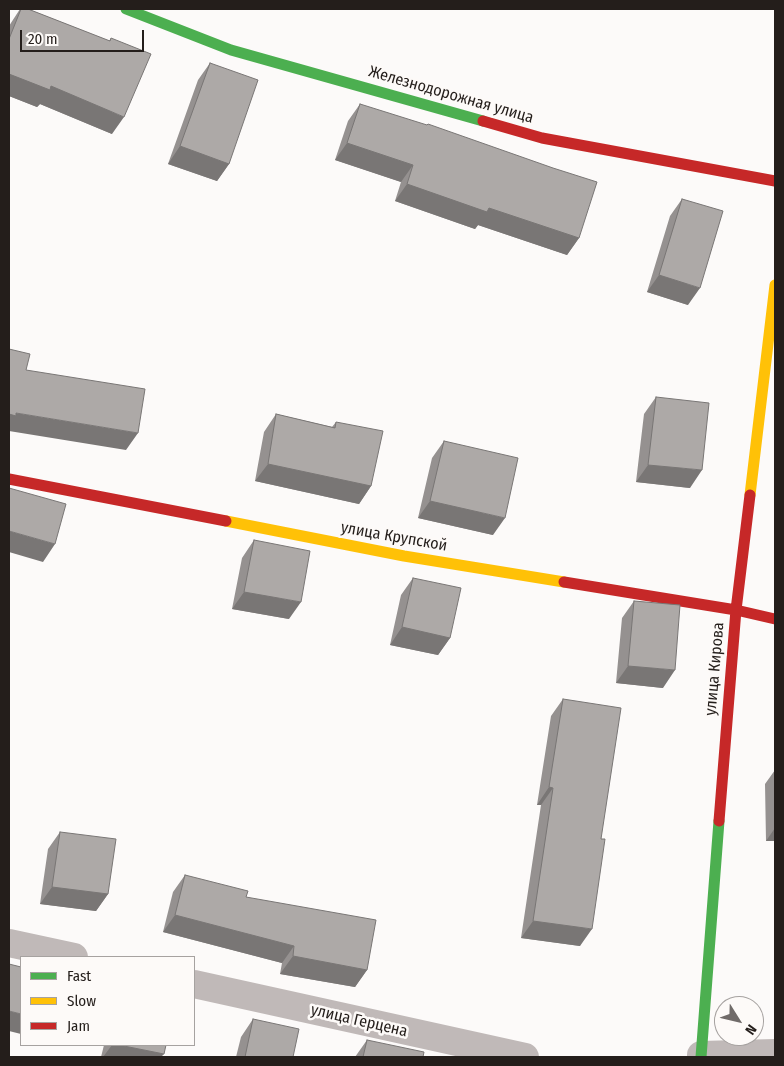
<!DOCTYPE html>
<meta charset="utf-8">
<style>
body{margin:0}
#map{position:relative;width:784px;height:1066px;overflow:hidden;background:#fcfaf9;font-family:"Fira Sans Condensed",sans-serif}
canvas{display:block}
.frame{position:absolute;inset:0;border:10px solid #241e1b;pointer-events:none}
.legend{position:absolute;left:20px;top:956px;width:175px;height:90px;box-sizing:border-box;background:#fdfaf8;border:1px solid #a6a2a0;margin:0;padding:6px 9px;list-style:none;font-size:15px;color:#241e1b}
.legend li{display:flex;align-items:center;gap:10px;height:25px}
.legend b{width:25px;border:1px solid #a6a2a0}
.north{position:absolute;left:714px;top:996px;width:50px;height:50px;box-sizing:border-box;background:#fdfaf8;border:1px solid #a6a2a0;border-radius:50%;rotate:126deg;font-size:14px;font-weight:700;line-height:20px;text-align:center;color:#241e1b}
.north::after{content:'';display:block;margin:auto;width:18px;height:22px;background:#706b69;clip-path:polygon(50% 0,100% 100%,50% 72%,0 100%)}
.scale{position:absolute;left:20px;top:30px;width:124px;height:22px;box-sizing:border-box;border:2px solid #241e1b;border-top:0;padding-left:6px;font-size:15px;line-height:18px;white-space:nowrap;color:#241e1b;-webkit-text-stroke:4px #fdfaf8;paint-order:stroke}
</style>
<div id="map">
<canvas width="784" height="1066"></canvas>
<div class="frame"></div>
<ul class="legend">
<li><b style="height:6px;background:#4caf50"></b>Fast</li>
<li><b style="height:6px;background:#ffc107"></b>Slow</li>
<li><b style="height:6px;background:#c62828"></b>Jam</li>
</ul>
<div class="north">N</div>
<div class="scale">20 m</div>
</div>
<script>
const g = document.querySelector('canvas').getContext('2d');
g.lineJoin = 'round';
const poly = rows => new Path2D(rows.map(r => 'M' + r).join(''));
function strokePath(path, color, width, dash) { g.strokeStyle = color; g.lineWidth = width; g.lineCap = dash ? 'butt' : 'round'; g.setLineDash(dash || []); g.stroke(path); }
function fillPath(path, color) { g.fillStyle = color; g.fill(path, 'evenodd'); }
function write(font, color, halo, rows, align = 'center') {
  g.font = font + ' "Fira Sans Condensed",sans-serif'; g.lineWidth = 5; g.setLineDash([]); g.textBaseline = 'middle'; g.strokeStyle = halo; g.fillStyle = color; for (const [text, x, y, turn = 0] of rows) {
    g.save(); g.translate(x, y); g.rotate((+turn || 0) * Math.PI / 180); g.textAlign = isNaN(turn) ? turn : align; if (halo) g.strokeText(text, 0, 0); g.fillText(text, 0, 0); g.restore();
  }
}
strokePath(poly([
 [9,943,74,957],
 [194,984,525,1057],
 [701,1055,775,1053]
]), '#c0b9b8', 28);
strokePath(poly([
 [126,9,231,50,483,121],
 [701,1057,719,821]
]), '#4caf50', 11);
strokePath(poly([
 [750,495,775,285],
 [226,521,404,556,564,582]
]), '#ffc107', 11);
strokePath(poly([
 [483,121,542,138,775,181],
 [9,479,226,521],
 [564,582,736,610,775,619],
 [719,821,736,610,750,495]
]), '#c62828', 11);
fillPath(poly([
 [20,9,28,9,109,41,111,38,112,134,40,104,37,107,9,96,9,26],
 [210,63,229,164,217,181,168,164,198,80],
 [360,104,579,238,567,255,478,225,475,229,395,201,401,182,335,160,348,121],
 [682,199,688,305,647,292,670,216],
 [656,397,690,488,636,482,644,414],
 [276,414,332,427,336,422,371,486,359,504,255,481,264,432],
 [444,441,493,535,418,518,432,458],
 [254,540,289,619,232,609,242,558],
 [413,578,450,638,438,655,390,645,401,595],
 [634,601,663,688,616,683,622,618],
 [563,699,601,839,580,946,521,938,541,805,537,805,551,716],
 [775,770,775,841,766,841,765,784],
 [60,832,108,894,96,911,40,904,48,849],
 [185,875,246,897,367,970,355,987,280,974,282,963,163,932,173,892],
 [253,1019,293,1057,236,1057,241,1037],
 [367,1040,423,1057,355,1057],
 [104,1045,166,1045,161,1057,101,1057]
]), '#959190');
fillPath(poly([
 [9,74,51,86,124,117,112,134,40,104,37,107,9,96],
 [347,143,413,165,401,182,335,160],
 [180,146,229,164,217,181,168,164],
 [407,184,489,208,579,238,567,255,478,225,475,229,395,201],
 [659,275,700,288,688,305,647,292],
 [16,413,138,433,126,450,9,431,9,414],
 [268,464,371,486,359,504,255,481],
 [648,465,702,470,690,488,636,482],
 [430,501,505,518,493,535,418,518],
 [9,531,55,544,43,562,9,552],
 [244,592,301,602,289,619,232,609],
 [402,627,450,638,438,655,390,645],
 [628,666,675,670,663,688,616,683],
 [549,787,553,788,541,805,537,805],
 [775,828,775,841,766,841],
 [52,887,108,894,96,911,40,904],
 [175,915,294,946,282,963,163,932],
 [533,921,592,929,580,946,521,938],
 [293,956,367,970,355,987,280,974],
 [9,1011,21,1014,21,1034,9,1031],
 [112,1045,119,1045,164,1054,161,1057,103,1057]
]), '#797675');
const building = poly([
 [21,9,28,9,110,41,111,38,151,54,124,117,51,86,50,90,9,74,9,39,21,9],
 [210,63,258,80,229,164,180,146,210,63],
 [360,104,427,125,428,124,553,168,597,182,579,238,489,208,487,212,407,184,413,165,347,143,360,104],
 [682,199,723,211,700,288,659,275,682,199],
 [9,349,30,354,26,370,145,389,138,433,16,413,16,416,9,414,9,349],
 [656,397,709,403,702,470,648,465,656,397],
 [276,414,335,428,336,422,383,431,371,486,268,464,276,414],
 [444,441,518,458,505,518,430,501,444,441],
 [9,488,66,504,55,544,9,531,9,488],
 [254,540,310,551,301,602,244,592,254,540],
 [413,578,461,588,450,638,402,627,413,578],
 [634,601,680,605,675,670,628,666,634,601],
 [563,699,621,708,601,839,605,839,592,929,533,921,553,788,549,787,563,699],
 [60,832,116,839,108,894,52,887,60,832],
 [185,875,248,891,246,897,376,920,367,970,293,956,294,946,175,915,185,875],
 [9,964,21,967,21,1014,9,1011,9,964],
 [253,1019,299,1029,293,1057,245,1057,253,1019],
 [367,1040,424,1052,423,1057,363,1057,367,1040],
 [119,1045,166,1045,164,1054,119,1045]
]);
fillPath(building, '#ada9a7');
strokePath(building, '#797675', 1);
write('16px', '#241e1b', '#fdfaf8', [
 ["Железнодорожная улица",451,95,16],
 ["улица Крупской",394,537,10],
 ["улица Кирова",715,669,-85],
 ["улица Герцена",359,1021,13]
]);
</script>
